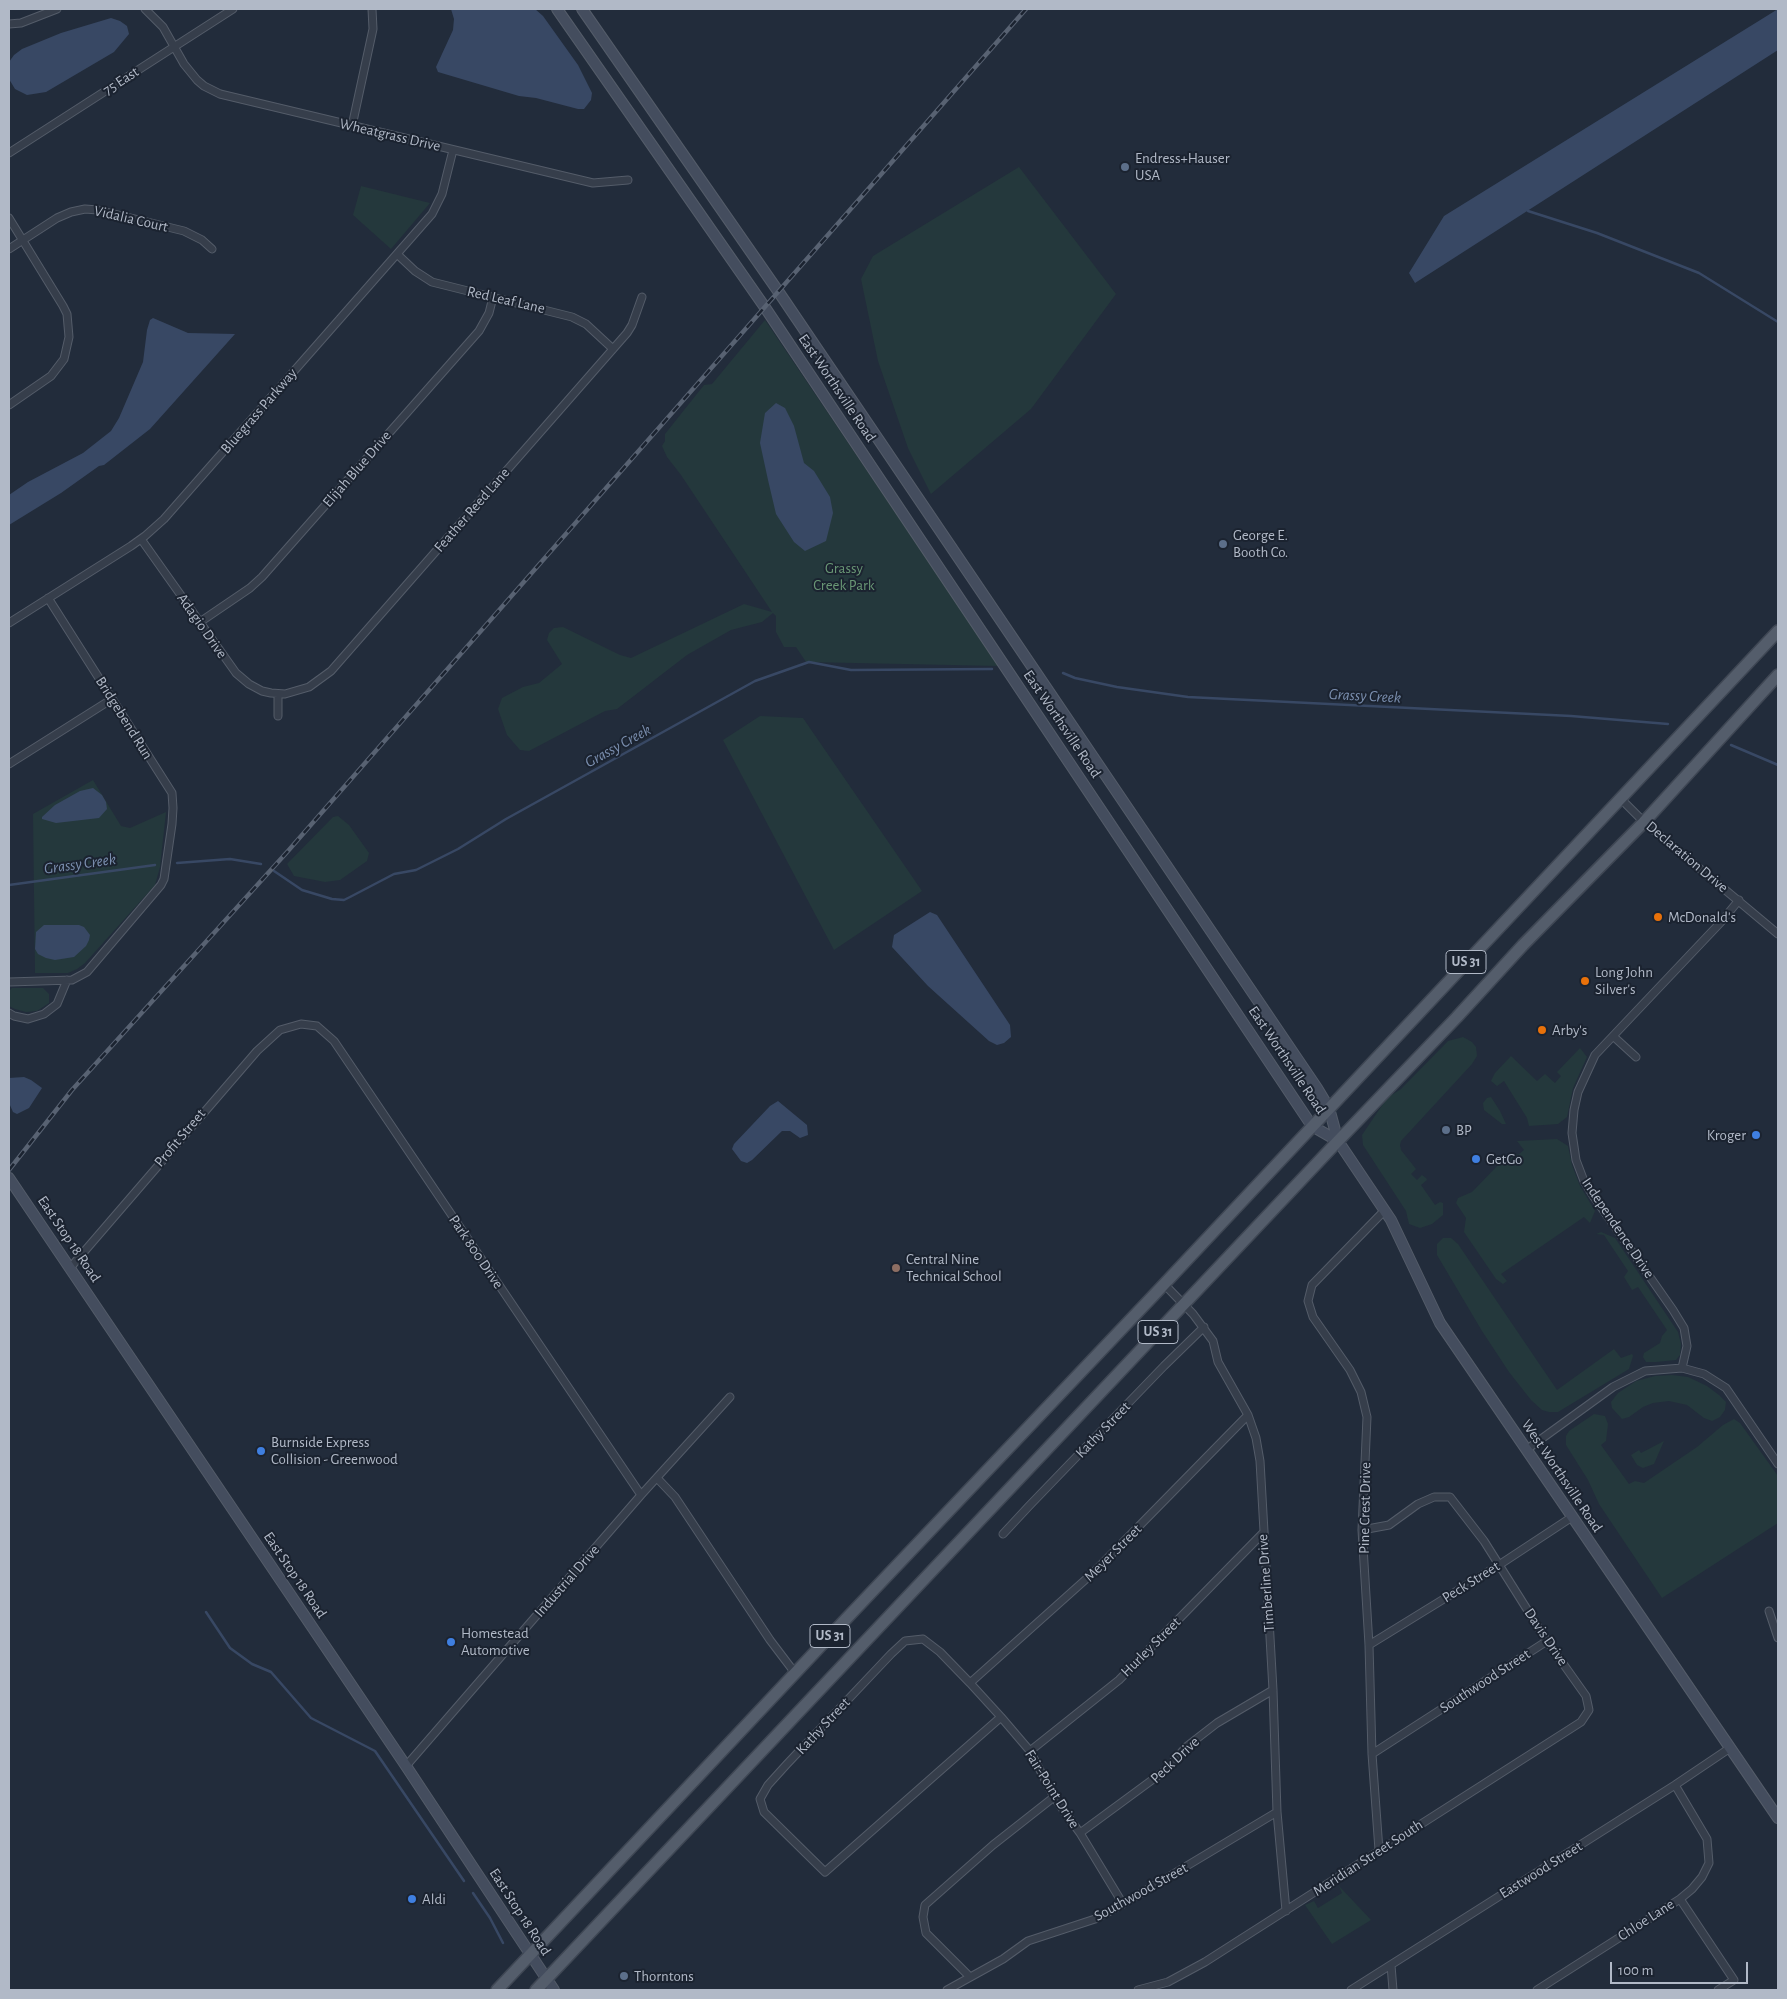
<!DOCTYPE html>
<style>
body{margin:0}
#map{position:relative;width:1787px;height:1999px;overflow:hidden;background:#222c3b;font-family:"Alegreya Sans",sans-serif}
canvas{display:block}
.frame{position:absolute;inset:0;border:10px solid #b1b9c7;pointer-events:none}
.scale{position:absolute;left:1610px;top:1962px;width:138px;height:22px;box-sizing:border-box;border:2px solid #b1b9c7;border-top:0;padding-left:6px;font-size:15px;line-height:18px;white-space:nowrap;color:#b1b9c7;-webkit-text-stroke:4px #1b2330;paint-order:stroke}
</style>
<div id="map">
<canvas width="1787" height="1999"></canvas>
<div class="frame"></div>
<div class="scale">100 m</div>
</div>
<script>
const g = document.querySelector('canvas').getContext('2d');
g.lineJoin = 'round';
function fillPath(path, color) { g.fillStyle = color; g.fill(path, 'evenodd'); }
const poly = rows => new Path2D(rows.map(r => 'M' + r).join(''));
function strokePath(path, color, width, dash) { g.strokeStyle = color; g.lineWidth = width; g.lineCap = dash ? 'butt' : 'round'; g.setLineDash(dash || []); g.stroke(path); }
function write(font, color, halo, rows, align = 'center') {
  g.font = font + ' "Alegreya Sans",sans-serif'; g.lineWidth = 4; g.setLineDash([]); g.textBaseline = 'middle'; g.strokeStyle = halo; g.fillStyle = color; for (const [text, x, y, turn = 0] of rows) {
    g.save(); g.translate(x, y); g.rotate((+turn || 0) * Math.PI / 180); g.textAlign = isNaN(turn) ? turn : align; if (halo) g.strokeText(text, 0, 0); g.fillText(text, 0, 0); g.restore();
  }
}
fillPath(poly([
 [1019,167,1116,294,1031,409,931,494,908,448,878,361,861,279,873,256],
 [361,186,430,203,391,249,353,215],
 [765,320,999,666,806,662,796,647,784,647,776,632,776,616,773,613,762,622,731,630,687,655,617,709,605,711,529,751,520,750,507,735,498,709,502,698,523,687,539,683,562,664,547,640,549,633,554,628,563,627,620,655,631,658,744,604,772,612,681,475,667,457,662,446,665,441,665,434,704,385,712,384],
 [760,716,803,718,922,891,834,950,723,740],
 [93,780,121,826,130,828,166,812,160,867,155,885,85,963,77,969,68,973,35,973,33,814],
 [338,816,349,825,369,853,367,861,340,880,325,882,294,876,287,864,333,817],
 [12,988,43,988,49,994,49,1003,37,1011,26,1012,15,1009,9,1006,9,991],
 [1463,1037,1472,1042,1476,1047,1477,1056,1472,1064,1401,1141,1400,1145,1401,1150,1416,1169,1411,1174,1417,1180,1422,1175,1426,1178,1427,1180,1421,1185,1435,1205,1440,1202,1443,1203,1443,1215,1432,1224,1420,1228,1409,1224,1406,1211,1363,1145,1362,1135,1387,1098,1401,1089,1448,1041],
 [1580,1048,1587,1057,1573,1088,1567,1117,1558,1124,1529,1126,1527,1118,1504,1081,1497,1086,1491,1081,1495,1073,1511,1056,1537,1081,1545,1074,1555,1083,1561,1076,1557,1072],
 [1491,1097,1500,1111,1506,1124,1502,1124,1484,1110,1483,1103,1487,1098],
 [1557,1139,1568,1146,1572,1165,1580,1186,1595,1211,1590,1223,1584,1217,1501,1274,1507,1281,1503,1284,1496,1279,1464,1232,1466,1218,1456,1203,1458,1198,1472,1192,1503,1160,1505,1156,1508,1158,1515,1153,1518,1155,1524,1150,1517,1141],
 [1601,1232,1615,1238,1678,1332,1681,1344,1680,1355,1676,1360,1656,1362,1646,1362,1643,1357,1644,1353,1660,1343,1662,1336,1667,1330,1638,1287,1632,1290,1624,1277,1628,1271,1604,1235,1596,1234],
 [1443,1238,1451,1238,1458,1244,1557,1390,1614,1349,1621,1358,1632,1354,1633,1356,1629,1369,1558,1412,1549,1412,1542,1410,1531,1400,1509,1372,1482,1331,1437,1255,1437,1244],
 [1672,1375,1688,1377,1707,1386,1719,1395,1726,1402,1725,1410,1720,1417,1712,1421,1704,1418,1687,1405,1669,1401,1653,1403,1643,1407,1629,1417,1622,1419,1612,1408,1611,1402,1618,1393,1636,1381,1655,1376],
 [1594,1414,1605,1416,1608,1424,1606,1441,1601,1445,1629,1484,1635,1481,1644,1483,1697,1447,1723,1425,1734,1419,1740,1423,1778,1476,1778,1523,1662,1598,1599,1504,1588,1480,1566,1445,1566,1436,1569,1431],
 [1664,1441,1654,1464,1643,1468,1637,1465,1631,1455,1639,1450,1641,1453],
 [1339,1886,1371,1920,1332,1944,1305,1905,1314,1901,1318,1908,1342,1893]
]), '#24383c');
fillPath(poly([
 [451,9,535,9,543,16,578,65,592,93,591,100,584,109,578,109,536,98,519,96,438,72,436,67,453,30,454,19],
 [1778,9,1778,50,1415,283,1409,273,1444,216],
 [111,18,120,21,127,26,129,34,114,52,46,92,27,95,15,89,9,79,9,62,14,55,22,49,61,33],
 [153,318,188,333,235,334,150,429,104,465,99,466,61,493,9,525,9,495,28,482,83,453,111,431,119,418,143,362,147,330,150,320],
 [776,403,785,408,794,426,804,463,814,471,830,497,833,513,826,541,805,551,794,542,776,514,768,480,760,443,765,413],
 [93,788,102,795,106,802,107,809,99,818,56,823,42,819,42,817,55,805,80,791],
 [930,912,937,915,1010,1025,1011,1037,1004,1043,997,1045,989,1041,928,986,892,947,894,935],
 [44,925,79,925,84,927,90,935,89,940,86,946,74,957,55,960,46,958,38,954,35,949,36,932],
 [24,1077,31,1080,42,1088,29,1108,17,1114,13,1112,9,1103,9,1078],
 [778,1101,807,1125,808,1135,800,1138,790,1131,782,1131,752,1160,747,1163,741,1161,732,1149,734,1144,770,1106]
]), '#384864');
strokePath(poly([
 [1528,211,1597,233,1699,273,1778,322],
 [1063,673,1075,678,1117,687,1188,697,1571,716,1668,724],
 [1731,745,1778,765],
 [177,863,230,859,261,864],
 [274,871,302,890,332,899,344,900,350,897,394,874,416,870,458,849,506,819,755,681,809,662,851,670,992,669],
 [9,885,155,865],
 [206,1612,230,1648,252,1664,271,1672,311,1718,375,1751,464,1881],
 [473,1893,490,1918,503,1943]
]), '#384864', 2.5);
const street = poly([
 [145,9,163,27,184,64,197,80,204,86,220,94,593,183,628,180],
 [9,24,21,23,57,9],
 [352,126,373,29,372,9],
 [9,153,233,9],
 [9,218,63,306,67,314,69,337,64,359,51,376,9,405],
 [9,249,57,218,71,212,85,209,98,210,184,231,202,240,212,249],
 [397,254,415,271,432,282,572,317,586,324,613,349],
 [141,539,236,673,249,684,262,691,271,693,285,694,309,687,331,671,627,333,632,325,642,297],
 [200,622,250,588,262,577,479,331,489,313,493,297],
 [9,623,131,546,145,536,164,519,432,214,442,194,453,150],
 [278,716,278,694],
 [9,764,112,699],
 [1620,798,1644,822,1778,934],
 [9,982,72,980,87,972,161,885,164,879,172,824,173,808,172,793,48,598],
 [9,1013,14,1016,28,1019,44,1014,57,1004,67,980],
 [1613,1036,1636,1057],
 [70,1268,257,1051,280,1030,301,1024,317,1026,334,1041,641,1495],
 [1164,1284,1193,1314,1213,1341,1218,1362,1248,1415,1256,1438,1260,1461,1273,1690,1277,1812,1286,1911],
 [1682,1368,1687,1346,1684,1328,1673,1310,1594,1197,1584,1181,1576,1160,1572,1133,1574,1110,1578,1092,1595,1055,1721,922,1739,900],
 [1526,1450,1613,1387,1645,1371,1682,1368,1704,1374,1726,1388,1778,1464],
 [657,1478,675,1497,770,1640,795,1673],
 [1003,1534,1029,1506,1164,1366,1204,1327],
 [1769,1611,1778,1638],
 [1369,1645,1499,1565,1572,1517],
 [970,1683,1094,1572,1248,1415],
 [1001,1717,825,1872,764,1812,760,1799,768,1785,787,1764,891,1654,905,1641,923,1639,940,1652,970,1683,1001,1717,1030,1751,1054,1797,1080,1833,1123,1904],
 [1030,1751,1119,1680,1263,1533],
 [1372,1754,1547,1641],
 [406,1766,641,1495,730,1397],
 [1080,1833,1167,1769,1186,1747,1217,1723,1273,1690],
 [1379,1850,1372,1754,1369,1645,1362,1530,1367,1417,1361,1392,1350,1370,1313,1317,1308,1301,1312,1285,1385,1210],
 [1680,1899,1734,1980,1718,1990],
 [1391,1965,1393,1990],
 [970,1977,926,1933,923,1917,925,1905,993,1845,1054,1797],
 [947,1990,1003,1959,1028,1941,1095,1919,1123,1904,1277,1812],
 [1138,1990,1168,1982,1205,1962,1581,1722,1589,1710,1586,1696,1547,1641,1484,1541,1450,1497,1434,1497,1418,1504,1389,1525,1362,1530],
 [1351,1990,1675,1785,1730,1748],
 [1537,1990,1680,1899,1692,1889,1702,1877,1709,1863,1707,1839,1675,1785]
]);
const secondary = poly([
 [557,9,764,306,1312,1126,1338,1141],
 [582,9,778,291,1317,1088,1329,1108,1338,1141,1391,1220,1440,1323,1778,1818],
 [9,1178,406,1766,554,1990]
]);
const primary = poly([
 [497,1990,846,1619,1153,1296,1778,631],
 [536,1990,1338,1141,1457,1017,1523,945,1644,822,1778,675]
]);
strokePath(street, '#545c69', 9);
strokePath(secondary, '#545c69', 12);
strokePath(primary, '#3f4754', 14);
strokePath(street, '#363e4b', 7);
strokePath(secondary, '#444d5e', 10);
strokePath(primary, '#545d6b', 11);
const rail = poly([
 [9,1170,72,1090,288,851,1026,9]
]);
strokePath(rail, '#586272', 4.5);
strokePath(rail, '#1b2330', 2.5, [8]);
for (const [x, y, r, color] of [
 [1125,167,5,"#5c6f8a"],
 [1223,544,5,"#5c6f8a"],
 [1658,917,5,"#e8710a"],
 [1585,981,5,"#e8710a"],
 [1542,1030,5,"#e8710a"],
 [1446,1130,5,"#5c6f8a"],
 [1756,1135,5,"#3f7fe0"],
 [1476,1159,5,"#3f7fe0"],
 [896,1268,5,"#8d6e63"],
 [261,1451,5,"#3f7fe0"],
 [451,1642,5,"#3f7fe0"],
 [412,1899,5,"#3f7fe0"],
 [624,1976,5,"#5c6f8a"]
]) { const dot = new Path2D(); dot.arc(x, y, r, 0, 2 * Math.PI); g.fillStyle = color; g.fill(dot); strokePath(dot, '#1b2330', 2); }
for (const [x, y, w] of [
 [1466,962,40],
 [1158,1332,40],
 [830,1636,40]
]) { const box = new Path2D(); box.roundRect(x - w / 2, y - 11.5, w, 23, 4); g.fillStyle = '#1b2330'; g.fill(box); strokePath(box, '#b1b9c7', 1); }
write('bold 14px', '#b1b9c7', null, [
 ["US 31",1466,962],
 ["US 31",1158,1332],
 ["US 31",830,1636]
]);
write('15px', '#b1b9c7', '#1b2330', [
 ["75 East",121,81,-33],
 ["Wheatgrass Drive",390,135,13],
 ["Vidalia Court",131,219,13],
 ["Red Leaf Lane",506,300,13],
 ["East Worthsville Road",837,388,56],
 ["Bluegrass Parkway",259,411,-49],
 ["Elijah Blue Drive",357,469,-49],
 ["Feather Reed Lane",472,510,-49],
 ["Adagio Drive",202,626,55],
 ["Bridgebend Run",124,718,58],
 ["East Worthsville Road",1062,724,56],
 ["Declaration Drive",1687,857,40],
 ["East Worthsville Road",1287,1060,56],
 ["Profit Street",180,1138,-50],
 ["Independence Drive",1618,1228,56],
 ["East Stop 18 Road",69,1239,56],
 ["Park 800 Drive",476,1252,56],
 ["Kathy Street",1103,1430,-46],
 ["West Worthsville Road",1562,1476,56],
 ["Pine Crest Drive",1365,1508,-89],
 ["Meyer Street",1113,1553,-45],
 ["East Stop 18 Road",295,1575,56],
 ["Industrial Drive",567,1581,-49],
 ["Peck Street",1471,1582,-32],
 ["Timberline Drive",1266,1583,-94],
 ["Davis Drive",1546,1637,56],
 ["Hurley Street",1151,1647,-45],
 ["Southwood Street",1485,1681,-33],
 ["Kathy Street",823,1726,-47],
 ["Peck Drive",1175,1760,-43],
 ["Fair-Point Drive",1052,1789,58],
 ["Meridian Street South",1368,1858,-33],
 ["Eastwood Street",1541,1870,-32],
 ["Southwood Street",1141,1892,-29],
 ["East Stop 18 Road",520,1912,57],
 ["Chloe Lane",1646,1920,-33]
]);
write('15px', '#b1b9c7', '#1b2330', [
 ["Endress+Hauser",1135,158],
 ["USA",1135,175],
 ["George E.",1233,535],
 ["Booth Co.",1233,552],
 ["McDonald's",1668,917],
 ["Long John",1595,972],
 ["Silver's",1595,989],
 ["Arby's",1552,1030],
 ["BP",1456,1130],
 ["Kroger",1746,1135,"right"],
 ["GetGo",1486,1159],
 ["Central Nine",906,1259],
 ["Technical School",906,1276],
 ["Burnside Express",271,1442],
 ["Collision - Greenwood",271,1459],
 ["Homestead",461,1633],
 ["Automotive",461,1650],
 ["Aldi",422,1899],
 ["Thorntons",634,1976]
], 'left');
write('15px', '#699775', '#1b2330', [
 ["Grassy",844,568],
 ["Creek Park",844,585]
]);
write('italic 16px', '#7a8eae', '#1b2330', [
 ["Grassy Creek",1365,696,3],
 ["Grassy Creek",618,746,-29],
 ["Grassy Creek",80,864,-8]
]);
</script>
